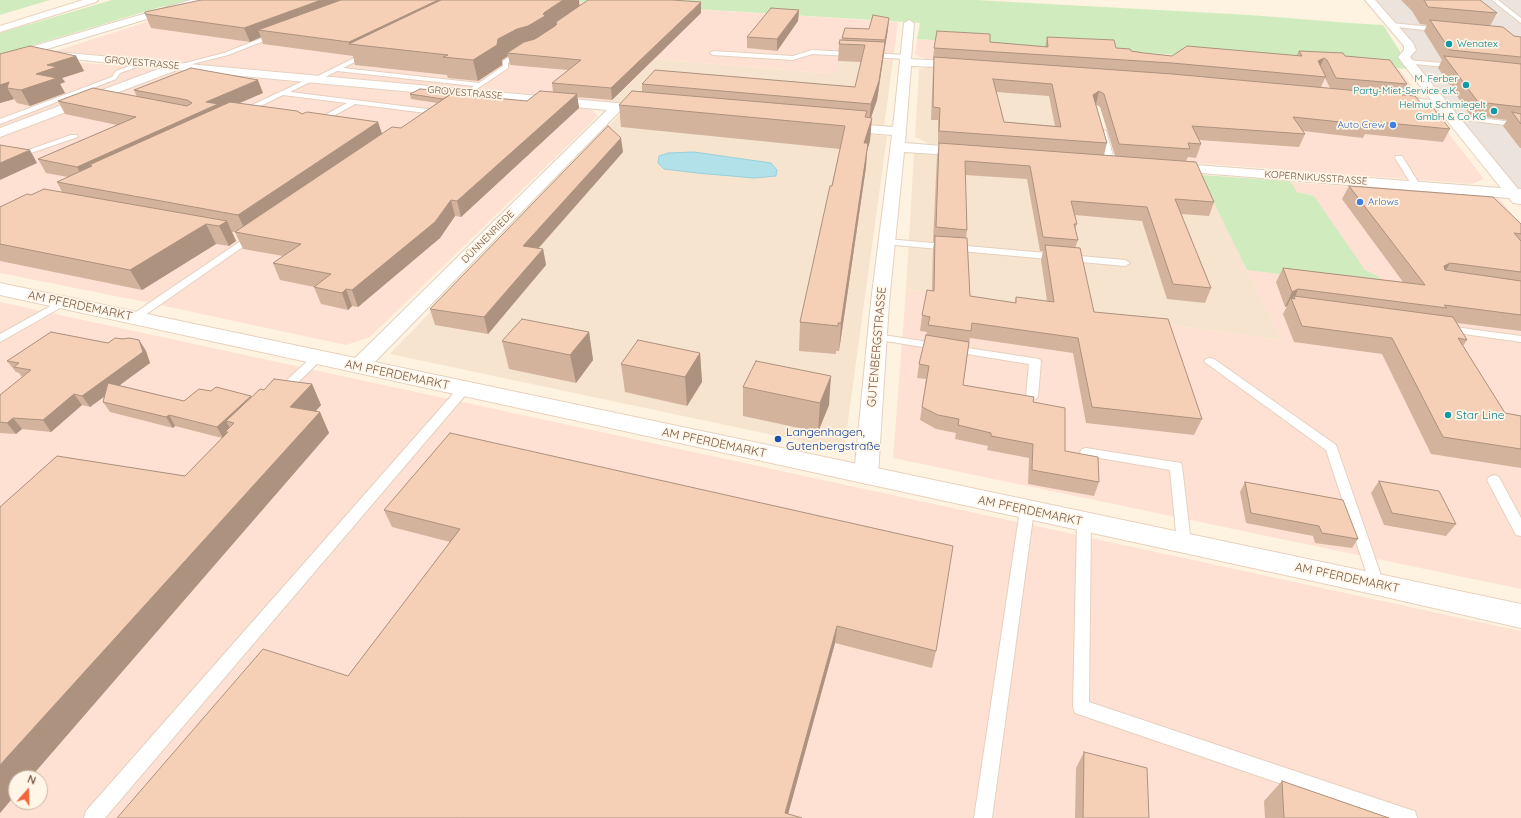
<!DOCTYPE html>
<meta charset="utf-8">
<style>
body{margin:0}
#map{position:relative;width:1521px;height:818px;overflow:hidden;background:#fef3e0;font-family:Quicksand,sans-serif}
canvas{display:block}
.north{position:absolute;left:8px;top:770px;width:40px;height:40px;box-sizing:border-box;background:#fff6e8;border:1px solid #c9b6a7;border-radius:50%;rotate:20deg;font-size:11px;font-weight:700;line-height:16px;text-align:center;color:#775745}
.north::after{content:'';display:block;margin:auto;width:14px;height:18px;background:#f3653b;clip-path:polygon(50% 0,100% 100%,50% 72%,0 100%)}
</style>
<div id="map">
<canvas width="1521" height="818"></canvas>
<div class="north">N</div>
</div>
<script>
const g = document.querySelector('canvas').getContext('2d');
g.lineJoin = 'round';
function fillPath(path, color) { g.fillStyle = color; g.fill(path, 'evenodd'); }
const poly = rows => new Path2D(rows.map(r => 'M' + r).join(''));
function strokePath(path, color, width, dash) { g.strokeStyle = color; g.lineWidth = width; g.lineCap = dash ? 'butt' : 'round'; g.setLineDash(dash || []); g.stroke(path); }
function write(font, color, halo, rows, align = 'center') {
  g.font = font + ' Quicksand,sans-serif'; g.lineWidth = 3.5; g.setLineDash([]); g.textBaseline = 'middle'; g.strokeStyle = halo; g.fillStyle = color; for (const [text, x, y, turn = 0] of rows) {
    g.save(); g.translate(x, y); g.rotate((+turn || 0) * Math.PI / 180); g.textAlign = isNaN(turn) ? turn : align; if (halo) g.strokeText(text, 0, 0); g.fillText(text, 0, 0); g.restore();
  }
}
fillPath(poly([
 [839,57,893,60,884,127,611,102,655,59,834,74],
 [932,66,1086,102,1090,155,929,144,915,137,919,69],
 [623,111,887,136,844,450,390,354],
 [914,153,1200,175,1282,340,906,289]
]), '#f6e4ce');
fillPath(poly([
 [553,0,898,22,893,60,840,57,835,74,655,59,611,102,56,51,202,4],
 [917,39,1399,69,1484,179,1472,184,1127,158,1102,71,930,60,915,55],
 [33,58,580,108,592,110,598,116,370,337,346,345,160,305,0,273,0,68],
 [1200,175,1499,198,1521,226,1521,589,893,458,906,289,1282,340],
 [0,302,1521,631,1521,818,0,818],
 [16,778,40,778,40,802,16,802]
]), '#ffe1d3');
fillPath(poly([
 [1370,0,1521,0,1521,202,1407,62,1410,50]
]), '#ece4dc');
fillPath(poly([
 [0,0,50,0,0,15],
 [112,0,277,0,164,6,0,55,0,33],
 [553,0,976,0,1250,15,1350,23,1383,25,1401,53,1398,57,1409,69,917,39,920,23],
 [1200,175,1290,181,1297,192,1314,196,1365,270,1378,276,1385,287,1247,270]
]), '#d0ecbe');
const water = poly([
 [694,152,771,163,777,170,776,176,754,178,697,173,664,169,658,163,659,156,668,153,694,152]
]);
fillPath(water, '#b3e1e9');
strokePath(water, '#99d1dc', 1);
const lane = poly([
 [1492,0,1498,0,1521,18,1521,23,1492,0],
 [1391,23,1442,28,1445,30,1442,32,1389,26,1389,24,1391,23],
 [277,32,279,33,279,35,228,55,177,68,174,66,224,53,277,32],
 [521,50,526,51,508,63,508,68,468,95,465,93,474,86,337,71,319,80,314,80,290,92,435,110,435,114,424,120,420,118,426,113,355,104,317,125,313,123,314,121,347,103,283,95,244,114,238,114,237,112,310,78,314,78,368,51,370,52,370,54,343,68,479,83,503,66,503,61,521,50],
 [812,50,907,55,910,57,907,59,812,54,793,60,713,55,710,53,713,51,793,56,812,50],
 [1407,60,1455,64,1458,66,1455,68,1405,63,1404,62,1407,60],
 [144,61,147,63,146,64,120,73,116,79,0,124,0,119,112,77,116,71,144,61],
 [1447,114,1521,123,1521,127,1450,118,1446,116,1447,114],
 [1099,129,1102,129,1106,131,1115,163,1114,165,1111,165,1107,163,1098,131,1099,129],
 [71,135,77,135,78,137,28,154,0,150,0,146,28,150,71,135],
 [1396,156,1402,156,1420,185,1419,187,1413,187,1395,158,1396,156],
 [254,232,257,233,259,235,257,237,138,320,130,320,129,318,130,316,254,232],
 [887,239,1125,260,1130,263,1125,266,884,244,882,242,884,240,887,239],
 [63,299,67,300,68,302,67,304,0,342,0,334,63,299],
 [1447,326,1521,336,1521,342,1443,331,1442,329,1447,326],
 [877,334,1039,359,1041,361,1038,396,1036,399,1032,400,1028,399,1026,396,1029,364,873,339,872,337,873,335,877,334],
 [317,355,321,356,323,358,321,360,284,396,276,396,274,393,276,390,313,356,317,355],
 [1210,358,1214,359,1336,445,1384,584,1382,588,1377,590,1372,588,1370,584,1326,450,1206,363,1204,361,1206,359,1210,358],
 [464,385,468,386,470,389,468,392,105,818,84,818,86,811,460,386,464,385],
 [1086,448,1181,463,1182,466,1191,543,1189,547,1184,549,1179,547,1177,543,1170,470,1082,455,1080,452,1082,449,1086,448],
 [1494,475,1499,477,1521,518,1521,536,1516,535,1487,480,1489,477,1494,475],
 [1027,505,1032,506,1034,510,992,818,974,818,1020,510,1022,506,1027,505],
 [1084,517,1089,518,1091,522,1089,702,1408,809,1415,811,1417,818,1381,818,1075,713,1073,707,1077,522,1079,518,1084,517]
]);
const street = poly([
 [191,0,206,0,204,2,0,63,0,56,191,0],
 [1365,0,1375,0,1413,43,1416,50,1410,57,1518,189,1521,189,1521,204,1513,203,1509,198,1164,170,1162,167,1164,164,1169,163,1501,188,1437,108,1387,103,1385,100,1387,97,1391,96,1431,100,1398,57,1404,50,1404,46,1365,0],
 [909,20,914,23,911,59,964,62,968,63,970,65,968,67,964,68,911,66,905,143,967,148,972,149,974,152,972,155,967,156,904,152,889,302,878,475,874,481,866,484,858,481,854,475,871,302,892,135,842,131,837,130,835,127,837,124,842,123,893,127,904,23,909,20],
 [46,51,649,106,654,107,655,110,654,113,649,114,620,111,366,371,359,372,352,371,349,366,352,361,607,110,177,70,0,137,0,128,161,68,42,56,40,54,42,52,46,51]
]);
const secondary = poly([
 [83,0,98,0,96,2,0,32,0,26,83,0],
 [0,283,1521,604,1521,628,1377,595,0,295,0,283]
]);
strokePath(lane, '#e5d0be', 2);
strokePath(street, '#e5d0be', 2);
strokePath(secondary, '#ead1bb', 2);
fillPath(lane, '#fff');
fillPath(street, '#fff');
fillPath(secondary, '#fff');
fillPath(poly([
 [1401,0,1480,0,1497,13,1490,26,1514,36,1521,37,1521,148,1520,148,1503,126,1507,120,1470,115,1438,68,1442,60,1424,31,1427,25,1420,24,1412,11],
 [580,6,701,13,612,100,577,97,579,108,461,217,455,216,440,238,358,307,352,306,348,310,321,304,314,287,280,280,273,263,283,256,243,249,235,232,232,232,236,241,229,246,216,244,142,290,0,261,0,207,31,195,62,192,57,182,68,177,46,173,38,159,117,125,65,114,58,101,137,97,134,90,263,93,239,103,302,114,378,122,382,134,401,128,437,103,411,99,410,94,457,94,527,101,553,92,552,83,568,70,510,65,508,56,502,60,502,65,478,81,448,78,447,75,355,65,353,56,263,44,261,37,250,42,151,28,145,14],
 [799,10,798,21,777,51,747,48,747,37],
 [869,29,888,29,877,100,871,118,870,141,867,151,866,167,839,351,836,351,836,354,799,351,800,322,840,149,621,127,619,105,642,91,642,84,855,87,861,62,838,61,839,44,842,40,842,38],
 [1047,37,1116,48,1131,51,1144,53,1172,56,1296,56,1299,51,1345,56,1407,84,1402,94,1422,104,1450,129,1443,142,1365,134,1363,138,1303,131,1305,134,1299,147,1199,140,1201,144,1196,158,1188,157,1186,161,1214,202,1209,216,1181,214,1211,288,1205,303,1167,299,1142,221,1075,215,1077,224,1075,229,1078,240,1075,248,1094,312,1202,419,1194,435,1086,423,1073,353,970,338,963,385,1033,402,1065,451,1099,482,1094,496,1028,484,1029,458,987,450,988,446,955,439,956,433,936,429,920,420,926,379,917,378,919,364,927,332,920,331,922,315,932,291,933,250,934,242,933,242,937,156,939,144,938,144,938,120,931,120,933,69,934,59,933,59,934,48,990,42,1045,47],
 [1325,78,1330,88,1321,87],
 [996,92,1049,96,1055,126,1004,122],
 [1095,104,1100,107,1115,156,1104,155,1107,143],
 [965,175,1027,179,1040,251,1043,251,1041,260,1047,301,1016,297,1015,303,970,296,966,238,967,230],
 [0,54,76,56,84,71,62,78,65,82,60,84,65,93,30,106,17,103,14,99,0,103],
 [623,152,538,249,543,249,546,265,488,334,435,325,430,309],
 [1349,186,1521,224,1521,331,1457,323,1467,340,1463,346,1505,413,1521,416,1521,468,1431,454,1382,354,1294,342,1283,314,1287,306,1285,307,1276,282,1283,268,1403,282,1342,199],
 [51,332,108,343,115,338,123,339,129,338,139,340,146,351,150,363,119,385,184,401,199,389,211,391,216,387,251,396,252,397,260,389,264,390,274,379,312,384,321,405,316,411,320,412,329,433,30,778,16,778,16,794,0,813,0,507,57,456,185,476,222,438,175,426,173,428,110,412,103,402,105,396,90,407,82,405,51,432,22,429,16,434,0,433,0,395,22,377,19,373,16,372,7,361],
 [589,332,593,360,576,383,509,369,502,341],
 [700,353,702,382,687,406,625,392,621,364],
 [743,387,829,405,818,432,743,416],
 [450,433,936,651,932,668,835,643,788,814,348,676,450,542,392,527,384,510],
 [1379,481,1456,524,1446,536,1384,525,1371,493],
 [1245,482,1358,539,1352,548,1315,543,1313,536,1246,523,1240,492],
 [1084,752,1149,818,1075,818,1076,768],
 [1282,781,1389,818,1265,818,1264,801]
]), '#d4b39d');
fillPath(poly([
 [321,0,352,0,258,30,261,37,250,42,244,28],
 [438,0,466,0,350,44,349,42],
 [563,0,579,0,580,9,556,22,556,25,548,35,507,53,508,56,502,60,502,65,478,81,473,60,498,39,543,14,545,12],
 [701,2,701,13,612,100,611,88],
 [799,10,798,21,777,51,777,39],
 [889,18,888,29,884,52,885,40],
 [885,42,883,59,877,100,869,123,871,104],
 [76,56,84,71,62,78,65,82,60,84,65,93,30,106,21,90,36,74,47,65],
 [1324,58,1319,69,1318,61],
 [258,80,263,93,92,166,89,165,95,176,85,181,77,167,206,102],
 [9,82,7,88,14,99,0,103,0,85],
 [1099,91,1096,104,1090,107,1093,95],
 [577,94,579,108,461,217,457,201],
 [872,118,870,141,867,151,866,167,839,351,841,323,864,143],
 [378,122,384,140,247,234,238,215],
 [621,138,623,152,526,262,523,246],
 [30,150,37,163,0,180,0,163],
 [451,200,455,216,440,238,358,307,352,290],
 [227,221,236,241,229,246,219,226],
 [206,224,216,244,142,290,130,270],
 [543,249,546,265,488,334,484,317],
 [1450,263,1441,278,1444,266],
 [346,289,352,306,348,310,342,293],
 [1298,289,1295,297,1294,296,1292,300,1291,298,1287,306,1285,307,1292,292],
 [589,332,593,360,576,383,570,355],
 [139,340,146,351,150,363,90,407,82,396],
 [700,353,702,382,687,406,685,377],
 [831,376,829,405,818,432,820,403],
 [312,384,321,405,300,428,290,407],
 [74,394,82,405,51,432,43,420],
 [251,396,257,406,234,423,226,421,231,430,228,432,225,432,227,434,223,438,217,427],
 [320,412,329,433,30,778,16,778,16,794,0,813,0,765],
 [169,415,175,426,173,428,166,417],
 [13,418,22,429,16,434,7,423],
 [837,626,835,643,787,818,785,813]
]), '#ac927f');
const building = poly([
 [201,0,321,0,244,28,145,14,145,12,201,0],
 [341,0,438,0,349,42,258,30,341,0],
 [441,0,563,0,545,12,543,14,545,16,528,26,517,29,498,39,497,45,473,60,443,57,448,55,349,44,441,0],
 [588,0,672,0,701,2,611,88,552,83,581,60,507,53,524,42,535,39,555,26,557,24,556,22,588,0],
 [1424,0,1480,0,1497,13,1428,7,1424,0],
 [771,8,799,10,777,39,747,37,771,8],
 [873,15,889,18,885,40,842,38,845,28,869,29,873,15],
 [1430,20,1503,27,1514,36,1521,37,1521,57,1450,50,1430,20],
 [937,31,990,34,990,42,1048,47,1047,37,1114,40,1116,48,1130,49,1131,51,1144,53,1172,56,1187,46,1302,56,1299,51,1343,53,1345,56,1390,60,1407,84,1336,78,1327,60,1324,58,1318,61,1326,77,1172,63,934,48,937,31],
 [840,40,885,42,879,81,871,104,642,84,655,70,855,87,865,45,839,44,840,40],
 [30,46,76,56,47,65,57,67,36,74,57,78,21,90,7,88,9,82,0,85,0,54,30,46],
 [1444,56,1521,64,1521,107,1478,102,1444,56],
 [934,57,1172,74,1415,96,1422,104,1431,105,1450,129,1367,121,1369,125,1293,117,1305,134,1192,126,1201,144,1188,143,1190,149,1119,144,1104,94,1099,91,1093,95,1107,143,939,131,940,108,933,107,934,57],
 [993,79,1052,84,1061,127,1004,122,993,79],
 [191,68,258,80,206,102,218,104,77,167,38,159,136,117,58,101,93,88,187,106,192,103,187,100,134,90,191,68],
 [420,89,456,92,453,94,451,94,443,99,410,94,420,89],
 [540,91,577,94,457,201,451,200,435,222,352,290,346,289,342,293,314,287,331,274,273,263,301,244,235,232,392,127,401,128,451,94,527,101,540,91],
 [632,91,867,111,865,117,872,118,864,143,868,143,841,323,838,323,838,326,800,322,830,186,832,186,845,126,619,105,632,91],
 [230,102,297,111,302,114,307,112,378,122,238,215,57,182,92,166,89,165,230,102],
 [1512,112,1521,114,1521,124,1512,112],
 [608,126,621,138,523,246,543,249,484,317,430,309,608,126],
 [939,143,1196,162,1214,202,1175,199,1211,288,1173,284,1147,207,1071,201,1077,224,1074,224,1078,240,1043,237,1030,166,965,161,967,230,936,227,939,143],
 [0,145,30,150,0,163,0,145],
 [1349,186,1493,197,1521,224,1521,234,1514,233,1521,241,1521,272,1450,263,1444,266,1445,270,1521,281,1521,315,1444,305,1447,308,1298,289,1292,292,1283,268,1425,285,1349,186],
 [44,189,227,221,219,226,206,224,130,270,0,244,0,207,27,194,31,195,44,189],
 [935,236,967,238,970,296,1016,303,1016,297,1054,302,1045,245,1080,248,1094,312,1168,319,1202,419,1092,407,1078,338,972,323,971,331,928,325,930,317,922,315,927,290,934,291,935,236],
 [1294,296,1453,317,1467,340,1458,338,1505,413,1521,416,1521,449,1443,437,1392,338,1302,326,1291,298,1295,299,1294,296],
 [522,319,589,332,570,355,502,341,522,319],
 [51,332,108,343,115,338,123,339,129,338,139,340,143,352,82,396,74,394,43,420,13,418,7,423,0,422,0,395,31,370,14,367,19,363,7,361,51,332],
 [926,335,969,342,963,385,1034,397,1033,402,1065,408,1065,451,1098,457,1099,482,1032,470,1033,444,991,436,991,433,958,425,959,419,938,415,922,407,929,366,919,364,926,335],
 [638,340,700,353,685,377,621,364,638,340],
 [756,361,831,376,820,403,743,387,756,361],
 [274,379,312,384,290,407,320,412,0,765,0,507,57,456,185,476,228,432,225,432,234,423,226,421,260,389,264,390,274,379],
 [108,383,184,401,199,389,211,391,216,387,251,396,217,427,169,415,166,417,103,402,108,383],
 [450,433,953,546,936,651,837,626,785,813,802,818,117,818,263,649,348,676,460,529,384,510,450,433],
 [1379,481,1439,491,1456,524,1392,513,1379,481],
 [1245,482,1343,500,1358,539,1322,533,1319,526,1251,513,1245,482],
 [1084,752,1147,768,1149,818,1083,818,1084,752],
 [1282,781,1389,818,1284,818,1282,781]
]);
fillPath(building, '#f6d0b6');
strokePath(building, '#ac927f', 1);
for (const [x, y, r, color] of [
 [1449,44,4,"#0f9aa8"],
 [1466,85,4,"#0f9aa8"],
 [1494,111,4,"#0f9aa8"],
 [1393,125,4,"#3f7fe0"],
 [1360,202,4,"#3f7fe0"],
 [1448,415,4,"#0f9aa8"],
 [778,439,4,"#1a4fb4"]
]) { const dot = new Path2D(); dot.arc(x, y, r, 0, 2 * Math.PI); g.fillStyle = color; g.fill(dot); strokePath(dot, '#fff6e8', 1.5); }
write('10px', '#0d838f', '#fff6e8', [
 ["Wenatex",1457,44,"left"],
 ["M. Ferber",1458,79],
 ["Party-Miet-Service e.K.",1458,91],
 ["Helmut Schmiegelt",1486,105],
 ["GmbH & Co KG",1486,117]
], 'right');
write('10px', '#775745', '#fff6e8', [
 ["GROVESTRASSE",142,63,5],
 ["GROVESTRASSE",465,93,5],
 ["KOPERNIKUSSTRASSE",1316,178,4],
 ["DÜNNENRIEDE",488,237,-45]
]);
write('10px', '#366cbe', '#fff6e8', [
 ["Auto Crew",1385,125],
 ["Arlows",1368,202,"left"]
], 'right');
write('12px', '#775745', '#fff6e8', [
 ["AM PFERDEMARKT",80,306,12],
 ["GUTENBERGSTRASSE",877,347,-85],
 ["AM PFERDEMARKT",397,375,12],
 ["AM PFERDEMARKT",714,443,12],
 ["AM PFERDEMARKT",1030,511,12],
 ["AM PFERDEMARKT",1347,578,12]
]);
write('12px', '#0d838f', '#fff6e8', [
 ["Star Line",1456,415]
], 'left');
write('12px', '#164399', '#fff6e8', [
 ["Langenhagen,",786,432],
 ["Gutenbergstraße",786,446]
], 'left');
</script>
